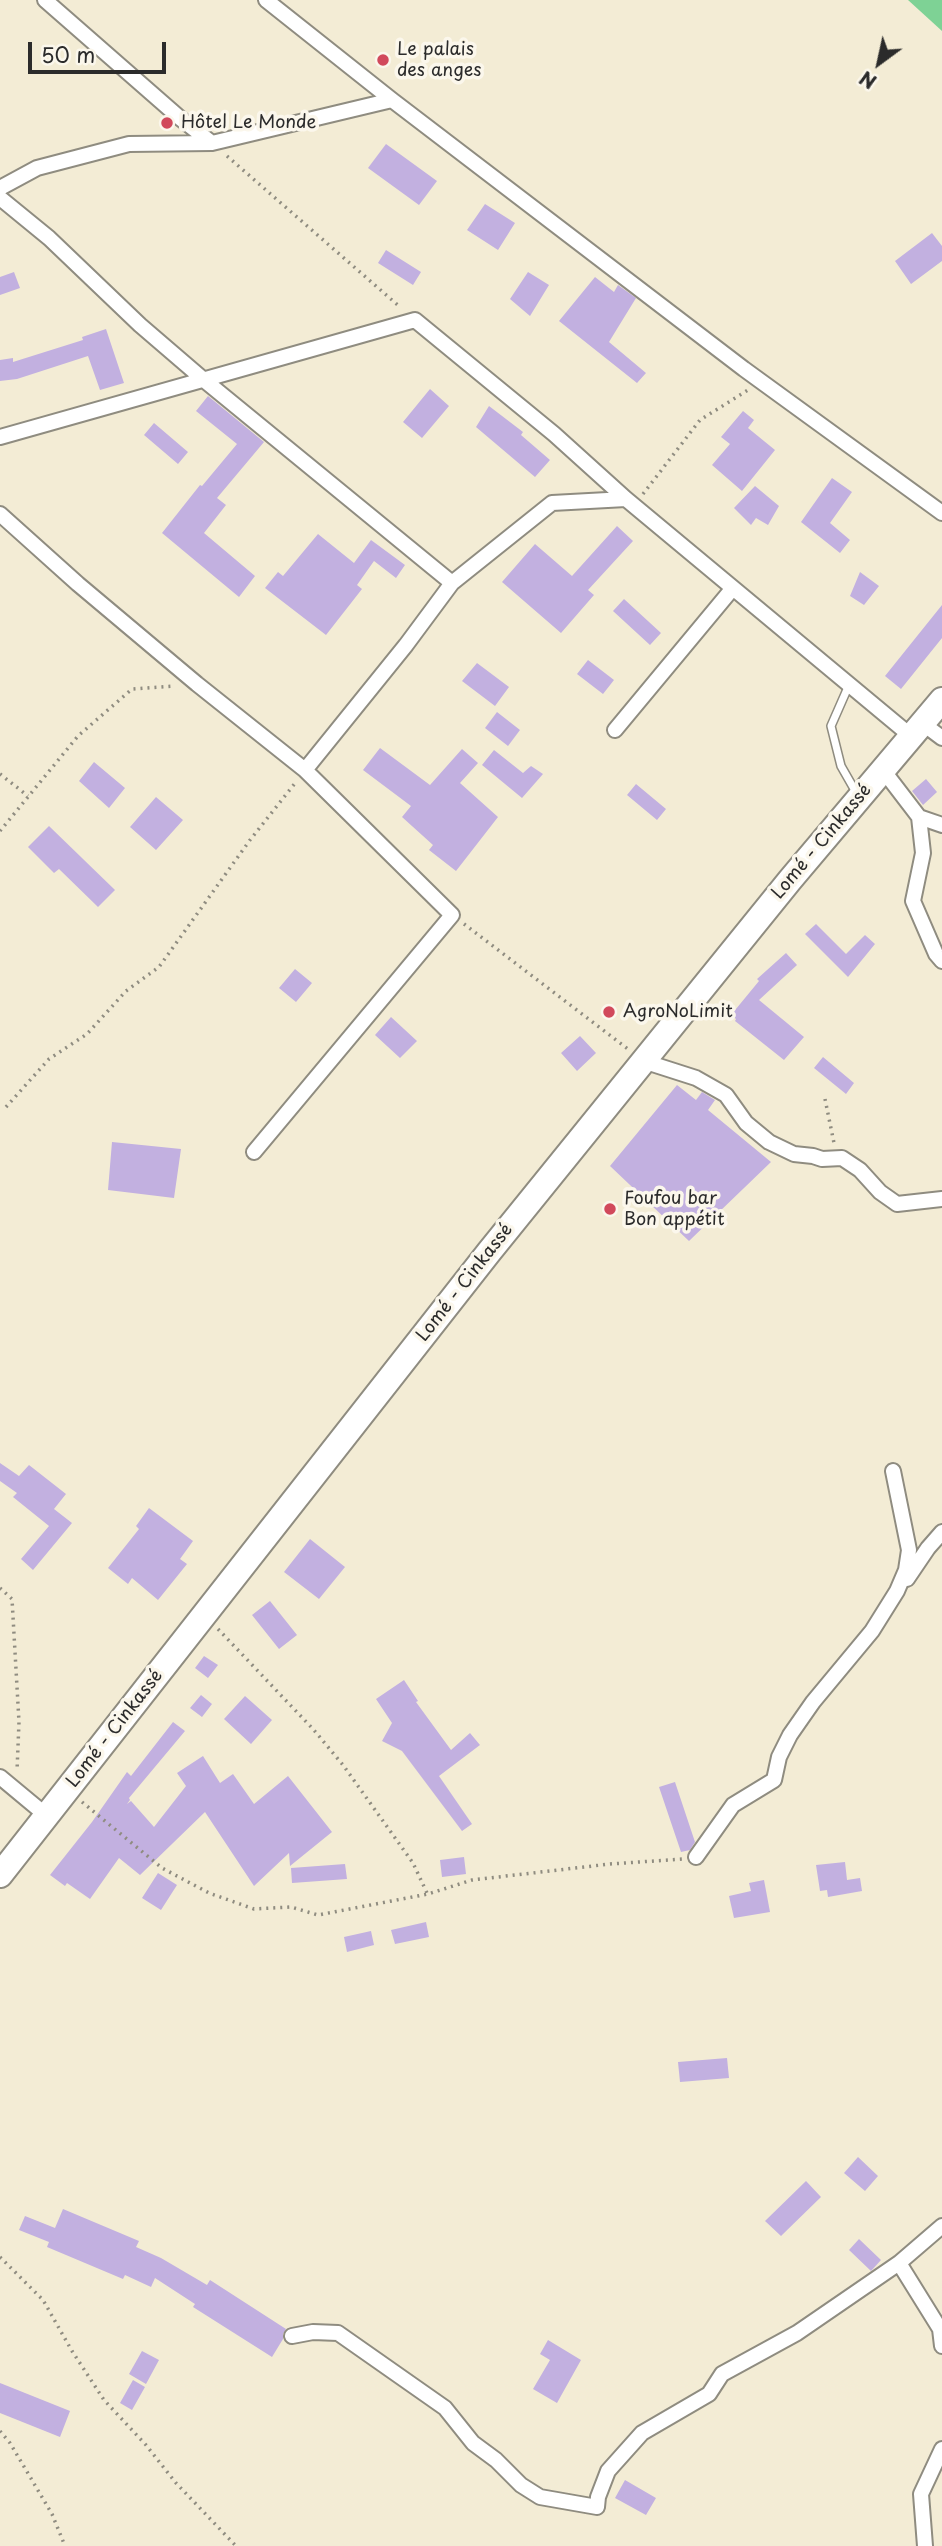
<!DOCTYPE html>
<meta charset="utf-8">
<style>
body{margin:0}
#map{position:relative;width:942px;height:2546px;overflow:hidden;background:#f3ecd5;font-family:"Playpen Sans",sans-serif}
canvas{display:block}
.north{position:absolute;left:844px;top:28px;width:70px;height:70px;-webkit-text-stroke:5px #fbf7ec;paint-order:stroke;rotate:213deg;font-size:19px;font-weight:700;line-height:28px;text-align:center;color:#2b2b2b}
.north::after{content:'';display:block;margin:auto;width:24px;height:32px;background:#2b2b2b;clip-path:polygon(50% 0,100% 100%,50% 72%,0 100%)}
.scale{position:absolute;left:28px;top:42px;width:138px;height:32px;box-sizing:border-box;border:4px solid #2b2b2b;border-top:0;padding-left:9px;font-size:21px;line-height:24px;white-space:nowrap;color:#2b2b2b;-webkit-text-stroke:5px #fbf7ec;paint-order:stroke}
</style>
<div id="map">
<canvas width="942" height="2546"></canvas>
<div class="north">N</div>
<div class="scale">50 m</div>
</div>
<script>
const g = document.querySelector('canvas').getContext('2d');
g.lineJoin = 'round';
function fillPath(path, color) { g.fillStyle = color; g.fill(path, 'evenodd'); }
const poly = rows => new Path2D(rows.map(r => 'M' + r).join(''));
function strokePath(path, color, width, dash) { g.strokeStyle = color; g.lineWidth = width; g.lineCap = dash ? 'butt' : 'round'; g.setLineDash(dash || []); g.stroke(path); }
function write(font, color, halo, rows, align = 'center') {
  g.font = font + ' "Playpen Sans",sans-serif'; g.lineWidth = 7; g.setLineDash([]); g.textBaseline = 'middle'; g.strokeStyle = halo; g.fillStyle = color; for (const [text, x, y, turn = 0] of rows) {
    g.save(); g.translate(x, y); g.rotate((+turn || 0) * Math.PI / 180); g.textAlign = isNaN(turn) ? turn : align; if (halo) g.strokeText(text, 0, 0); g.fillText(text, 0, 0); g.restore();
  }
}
fillPath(poly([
 [908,0,942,0,942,31]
]), '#7ed295');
fillPath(poly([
 [386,144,437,181,419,205,368,168],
 [485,204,515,223,498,250,467,230],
 [932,233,942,246,942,261,911,284,895,261],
 [386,250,421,272,413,285,378,263],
 [14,272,20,288,0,295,0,277],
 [528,272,549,285,530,316,510,299],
 [595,277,614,292,618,285,636,298,609,342,646,373,637,383,559,321],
 [106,329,124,383,100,390,88,356,17,379,0,381,0,360,13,358,13,362,83,340,82,337],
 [430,389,449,406,422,438,403,422],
 [208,396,264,442,217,498,226,505,204,533,255,576,239,597,162,533,200,485,202,486,237,444,196,411],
 [489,406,523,432,521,435,550,460,535,477,476,427],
 [743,411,754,420,748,428,775,450,742,491,712,465,730,444,721,437],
 [154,423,188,452,178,464,144,435],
 [832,478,852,492,830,523,850,540,840,553,801,522],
 [755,486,779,506,768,525,756,518,751,525,734,508],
 [617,526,633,541,588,590,594,595,561,633,502,582,535,544,572,576],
 [318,534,354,563,371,540,405,565,396,578,374,561,357,585,362,589,326,635,265,588,278,572,283,576],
 [860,572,879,586,864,605,850,596],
 [624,599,661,633,650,645,613,611],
 [942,605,942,638,901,689,885,676],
 [588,660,614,680,603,694,577,674],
 [477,663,509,687,495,706,462,681],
 [497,712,520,730,508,746,485,728],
 [380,748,430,785,462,749,478,763,460,783,498,817,456,871,429,850,433,845,402,817,411,806,363,770],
 [494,750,523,773,531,766,543,774,522,798,482,765],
 [94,762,125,788,109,808,79,781],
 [926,779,937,792,923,805,912,791],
 [636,784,666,809,657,820,627,795],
 [156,797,183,820,156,850,130,827],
 [49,826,115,890,98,907,59,869,54,873,28,847],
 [816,924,846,954,865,935,875,944,848,977,805,934],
 [786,953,797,965,759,1000,804,1037,784,1060,735,1021,736,1019,731,1015,759,981,757,979],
 [295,969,312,983,296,1002,279,988],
 [391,1017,417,1041,400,1058,375,1035],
 [580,1036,596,1053,577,1071,561,1053],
 [823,1057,854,1083,846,1094,814,1068],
 [677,1085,696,1100,702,1092,715,1100,708,1110,771,1162,689,1241,610,1166],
 [112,1142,181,1149,174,1198,108,1190],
 [0,1463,19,1476,29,1465,66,1494,54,1509,72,1523,33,1570,21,1559,49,1526,13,1497,17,1493,0,1481],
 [149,1508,193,1541,180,1559,187,1564,158,1600,132,1578,128,1584,108,1568,139,1529,136,1526],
 [310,1539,345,1567,319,1599,284,1572],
 [270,1601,297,1635,279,1649,252,1615],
 [204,1656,218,1665,208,1678,195,1668],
 [404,1680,418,1701,416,1702,451,1750,470,1733,480,1745,439,1776,472,1824,462,1831,402,1751,382,1741,392,1723,376,1699],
 [201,1695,212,1704,202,1717,190,1708],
 [245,1696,272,1720,251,1744,224,1719],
 [173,1722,185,1731,129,1798,130,1800,127,1804,131,1801,154,1827,186,1786,177,1773,203,1756,220,1783,233,1774,254,1804,288,1776,332,1832,290,1866,289,1853,254,1886,205,1812,140,1875,119,1858,90,1899,67,1883,65,1886,50,1875,92,1822,127,1772,131,1776],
 [675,1782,695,1842,690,1850,681,1852,659,1787],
 [464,1857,466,1874,442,1877,440,1860],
 [845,1862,847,1880,860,1878,862,1891,828,1897,827,1890,820,1891,816,1865],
 [345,1864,347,1879,292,1883,291,1868],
 [158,1873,177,1885,161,1910,142,1898],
 [764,1880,770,1912,734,1918,729,1896,751,1891,749,1883],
 [426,1922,429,1937,395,1944,391,1930],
 [371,1931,374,1945,347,1952,344,1937],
 [727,2058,729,2078,680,2082,678,2062],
 [858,2157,878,2176,865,2191,844,2173],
 [806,2181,821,2197,781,2236,765,2221],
 [63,2209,139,2241,136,2247,161,2258,207,2285,210,2280,286,2329,283,2334,283,2339,272,2357,193,2307,195,2304,155,2278,151,2287,125,2275,123,2279,47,2247,49,2242,19,2230,25,2216,55,2228],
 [859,2239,881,2260,871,2271,849,2250],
 [548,2340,581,2360,557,2403,533,2389,550,2360,540,2354],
 [142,2351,159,2360,146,2384,129,2374],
 [133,2380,145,2387,132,2410,120,2403],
 [0,2383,70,2411,60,2437,0,2413],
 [625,2480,656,2498,646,2515,615,2498]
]), '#c2b0e0');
const service = poly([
 [849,685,831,726,841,766,857,794]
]);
const minor = poly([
 [45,0,181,119,212,143],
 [266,0,392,100,744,369,942,513],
 [0,188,37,168,129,144,212,143,392,100],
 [0,198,49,238,140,325,204,380,452,583],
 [0,437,415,320,554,434,626,499,911,736],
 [0,514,78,584,197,684,305,770,406,645,452,583,552,503,626,499],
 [922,723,942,738],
 [615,730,733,588],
 [883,770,919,817,923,853,913,901,936,954,942,961],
 [919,817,942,825],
 [643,1061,696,1078,726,1095,746,1123,769,1142,794,1154,813,1156,822,1159,842,1158,860,1170,880,1192,897,1204,942,1199],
 [254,1152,452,915,305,770],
 [907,1579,928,1548,942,1532],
 [0,1777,47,1816],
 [696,1857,733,1805,774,1780,779,1757,790,1735,813,1702,872,1631,897,1591,906,1570,909,1550,893,1471],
 [899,2263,940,2329,942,2346],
 [292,2336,313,2332,338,2333,445,2408,473,2443,496,2460,521,2485,540,2497,597,2507,598,2497,608,2471,642,2433,709,2394,722,2374,797,2333,899,2263,942,2226],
 [925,2546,921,2494,942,2449]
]);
const trunk = poly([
 [0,1875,489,1252,790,880,942,700]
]);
strokePath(service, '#8f8c80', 10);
strokePath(minor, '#8f8c80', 18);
strokePath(trunk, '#8f8c80', 28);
strokePath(poly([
 [227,156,400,307],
 [643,494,700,420,748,390],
 [0,774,28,796],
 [0,831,78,736,132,689,174,686],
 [464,924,628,1049],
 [825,1099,834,1143],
 [6,1107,49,1059,87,1034,126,991,159,967,250,840,296,782],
 [0,1588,12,1599,19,1722,17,1771],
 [218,1629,313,1729,343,1765,413,1863,427,1893],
 [82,1802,162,1868,209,1893,254,1909,291,1907,318,1915,428,1894,472,1880,610,1864,683,1859],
 [0,2257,43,2300,72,2351,104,2400,146,2445,176,2483,236,2546],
 [0,2431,10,2443,52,2514,65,2546]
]), '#8f8c80', 3.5, [2, 5]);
strokePath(service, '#fff', 7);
strokePath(minor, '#fff', 14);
strokePath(trunk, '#fff', 24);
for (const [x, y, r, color] of [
 [383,60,7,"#d1495b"],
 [167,123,7,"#d1495b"],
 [609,1012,7,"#d1495b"],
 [610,1209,7,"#d1495b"]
]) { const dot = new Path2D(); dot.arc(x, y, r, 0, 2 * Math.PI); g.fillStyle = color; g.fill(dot); strokePath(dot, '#fbf7ec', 2.5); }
write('18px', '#2b2b2b', '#fbf7ec', [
 ["Le palais",397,50],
 ["des anges",397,71],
 ["Hôtel Le Monde",181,123],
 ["AgroNoLimit",623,1012],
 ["Foufou bar",624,1199],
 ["Bon appétit",624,1220]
], 'left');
write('18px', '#2b2b2b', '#fbf7ec', [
 ["Lomé - Cinkassé",822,842,-50],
 ["Lomé - Cinkassé",465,1283,-52],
 ["Lomé - Cinkassé",115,1729,-52]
]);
</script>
